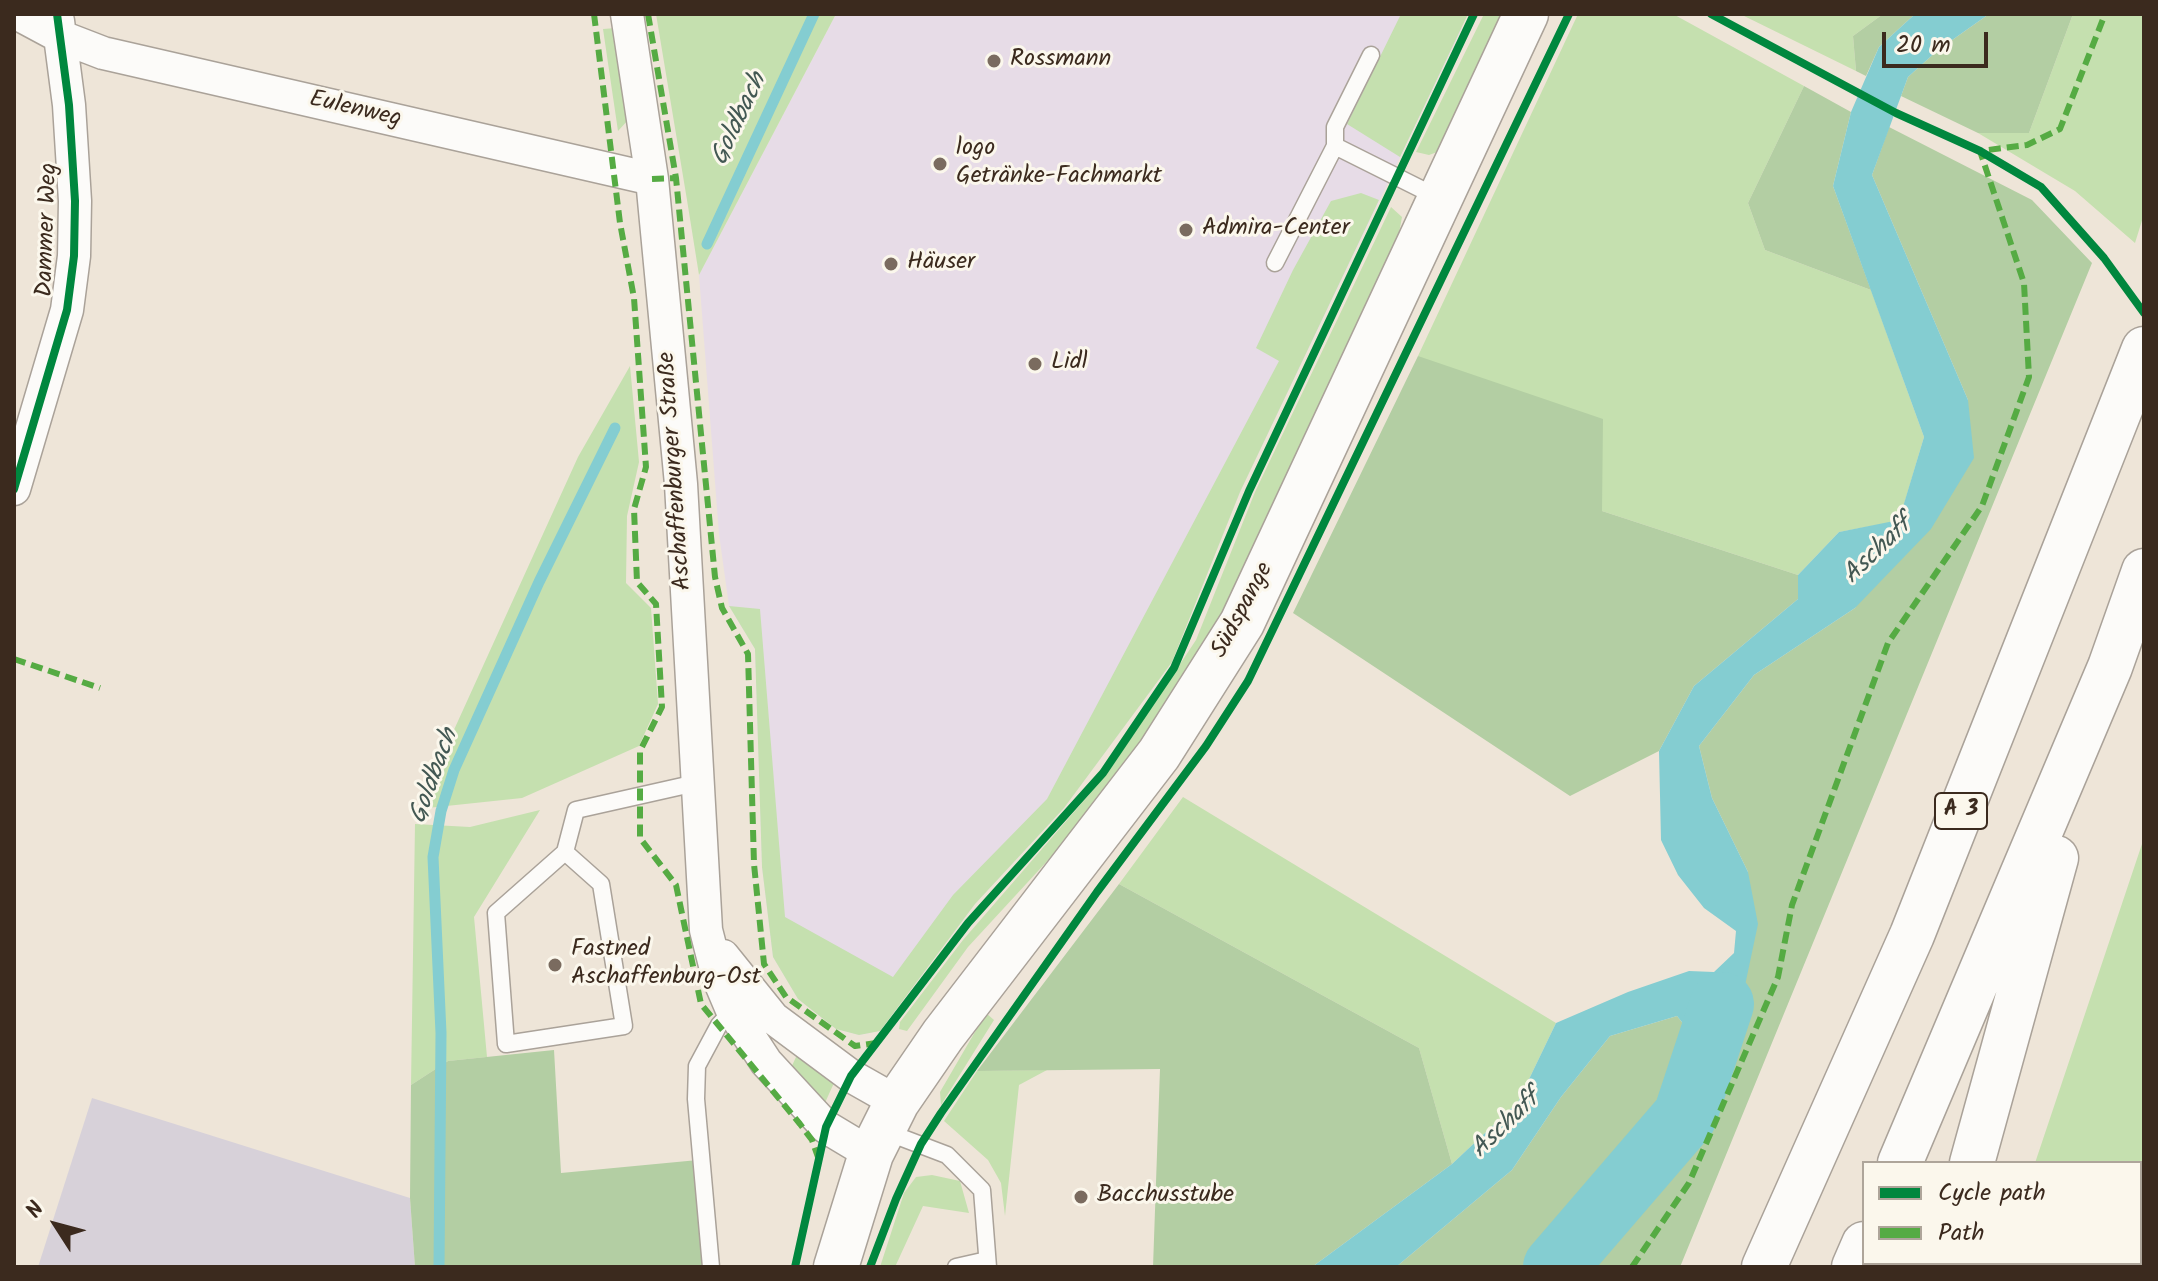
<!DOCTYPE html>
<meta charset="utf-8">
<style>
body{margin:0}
#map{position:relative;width:2158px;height:1281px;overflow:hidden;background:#eee5d8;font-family:Kalam,sans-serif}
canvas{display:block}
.frame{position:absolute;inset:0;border:16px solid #3b2a1e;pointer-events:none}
.legend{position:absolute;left:1862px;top:1161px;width:280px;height:104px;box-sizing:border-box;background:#fbf7ec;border:2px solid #aea59a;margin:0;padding:10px 14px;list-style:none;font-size:24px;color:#3b2a1e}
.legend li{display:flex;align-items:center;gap:16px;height:40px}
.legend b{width:40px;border:2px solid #aea59a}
.north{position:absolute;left:16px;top:1185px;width:80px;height:80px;-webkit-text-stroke:6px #fbf7ec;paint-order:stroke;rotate:306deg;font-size:22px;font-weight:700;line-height:32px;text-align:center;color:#3b2a1e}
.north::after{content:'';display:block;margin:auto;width:28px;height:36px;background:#3b2a1e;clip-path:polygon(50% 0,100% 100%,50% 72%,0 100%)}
.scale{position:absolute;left:1882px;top:32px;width:106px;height:36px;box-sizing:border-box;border:4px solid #3b2a1e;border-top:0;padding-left:10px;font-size:24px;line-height:28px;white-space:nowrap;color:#3b2a1e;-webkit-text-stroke:6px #fbf7ec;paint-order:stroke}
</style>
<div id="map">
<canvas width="2158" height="1281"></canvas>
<div class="frame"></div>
<ul class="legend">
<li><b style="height:10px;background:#00873e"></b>Cycle path</li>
<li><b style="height:10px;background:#55ab43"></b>Path</li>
</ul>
<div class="north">N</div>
<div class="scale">20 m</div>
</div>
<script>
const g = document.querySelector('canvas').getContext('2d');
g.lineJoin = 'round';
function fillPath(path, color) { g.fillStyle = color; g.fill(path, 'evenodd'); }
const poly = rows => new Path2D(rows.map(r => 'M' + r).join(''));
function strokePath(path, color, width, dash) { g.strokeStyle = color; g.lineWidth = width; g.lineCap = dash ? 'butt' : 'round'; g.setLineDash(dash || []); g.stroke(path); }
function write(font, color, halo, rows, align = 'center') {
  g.font = font + ' Kalam,sans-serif'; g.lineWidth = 6; g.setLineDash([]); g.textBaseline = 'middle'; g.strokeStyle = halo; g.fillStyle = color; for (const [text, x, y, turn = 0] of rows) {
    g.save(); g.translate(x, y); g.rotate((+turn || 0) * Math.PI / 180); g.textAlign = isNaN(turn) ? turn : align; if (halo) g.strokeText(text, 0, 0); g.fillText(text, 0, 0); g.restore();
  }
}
fillPath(poly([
 [836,14,1434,14,1462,28,1240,492,1172,662,1064,808,975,904,880,1031,859,1035,836,1029,798,999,773,957,762,867,755,649,729,606,719,534,699,275]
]), '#e7dce7');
fillPath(poly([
 [92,1098,410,1198,415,1267,38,1267]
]), '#d7d1d9');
fillPath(poly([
 [656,14,836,14,699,275,687,200],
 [1401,14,1468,14,1400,157,1347,124],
 [1484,14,1504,14,1440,151,1429,155,1416,152],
 [1578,14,1673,14,1804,86,1748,203,1765,250,1871,290,1924,437,1899,521,1839,532,1798,575,1602,511,1418,356],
 [1740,14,1883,14,1853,36,1856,71],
 [2073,14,2144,14,2144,214,2135,243,2075,191,1978,133,2029,133],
 [616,28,629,119,618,131,603,29],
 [1361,193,1379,200,1240,492,1172,662,1064,808,975,904,880,1031,859,1035,836,1029,798,999,773,957,762,867,755,649,729,606,760,609,785,917,893,977,953,895,1047,799,1279,361,1256,348,1293,270,1331,201],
 [1391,207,1402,217,1397,244,1229,604,1180,693,1086,819,968,947,907,1031,899,1029,900,1022,963,940,1107,774,1196,640,1255,492],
 [630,366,639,462,627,516,626,583,651,608,658,704,639,746,522,798,418,809,578,457],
 [1183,797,1556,1023,1518,1102,1452,1164,1419,1048,1119,884],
 [540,810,474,917,487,1057,448,1061,411,1085,415,824,470,827],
 [2144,838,2144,1174,2140,1186,2140,1163,2035,1163],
 [986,1013,994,1020,941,1105,940,1092],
 [807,1055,838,1074,824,1105,791,1068,796,1057],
 [1047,1070,1019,1085,1005,1216,1001,1183,988,1160,944,1121,977,1071],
 [932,1175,960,1181,969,1213,923,1206,895,1267,880,1267,904,1193,916,1177],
 [2015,1263,2140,1263,2140,1267,2014,1267]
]), '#c5e0af');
fillPath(poly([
 [1883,14,1915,14,1879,47,1866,76,1856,71,1853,36],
 [1989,14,2073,14,2029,133,1978,133,1901,96,1908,77,1938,50],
 [1804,86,1851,112,1833,186,1871,290,1765,250,1748,203],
 [1889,127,2032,200,2092,263,1680,1267,1396,1267,1512,1170,1561,1097,1610,1036,1677,1016,1693,1036,1692,1061,1707,1078,1736,1028,1748,872,1712,798,1699,746,1754,675,1855,608,1968,400,1872,175],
 [1418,356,1603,419,1602,511,1798,575,1798,599,1694,686,1659,751,1570,796,1293,613],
 [1119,884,1419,1048,1452,1164,1312,1267,1153,1267,1160,1069,977,1071],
 [554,1050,561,1173,698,1160,707,1267,415,1267,410,1198,411,1085,448,1061]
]), '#b3cea3');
fillPath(poly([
 [1915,14,1989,14,1938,50,1908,77,1872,175,1968,400,1974,458,1931,529,1855,608,1754,675,1699,746,1712,798,1748,872,1758,924,1736,1028,1707,1078,1692,1061,1693,1036,1677,1016,1610,1036,1561,1097,1512,1170,1396,1267,1312,1267,1452,1164,1518,1102,1556,1023,1628,992,1689,971,1714,972,1734,953,1736,931,1704,908,1678,875,1661,840,1659,751,1694,686,1798,599,1798,575,1839,532,1899,520,1924,437,1833,186,1851,112,1879,47],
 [2144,1174,2144,1267,2140,1267,2140,1186]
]), '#84cdd1');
strokePath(poly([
 [707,244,814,14],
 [439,1267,441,1033,433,857,441,811,454,770,539,582,615,428]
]), '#84cdd1', 11);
strokePath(poly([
 [1555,1267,1685,1116,1722,1004]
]), '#84cdd1', 64);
const service = poly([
 [1335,146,1335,127,1371,55],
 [1275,263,1335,146,1439,198],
 [565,852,601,884,624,1026,506,1044,496,913,565,852,576,810,696,783],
 [884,1131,947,1155,982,1190,988,1267],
 [711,1267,696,1099,697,1066,719,1025,735,1008],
 [956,1267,987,1260]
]);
const minor = poly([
 [18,14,59,36,103,53,652,179],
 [627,14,652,179,681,484,706,930,718,977,732,1010,766,1062,826,1127,871,1154],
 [14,489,67,310,74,256,75,201,69,105,58,21],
 [723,956,773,1018,851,1076,897,1102]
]);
const primary = poly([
 [836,1267,871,1154,897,1102,943,1035,1159,754,1242,623,1526,14]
]);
const motorway = poly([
 [1900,1163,2110,667,2144,571],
 [1972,1163,2056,858],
 [1764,1267,1912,935,2144,349],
 [1854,1267,1864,1244],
 [1959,1267,1960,1263]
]);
strokePath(service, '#aaa299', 19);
strokePath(minor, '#aaa299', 35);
strokePath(primary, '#aaa299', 47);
strokePath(motorway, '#aaa299', 47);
strokePath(service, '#fcfbf9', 16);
strokePath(minor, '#fcfbf9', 32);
strokePath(primary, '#fcfbf9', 44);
strokePath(motorway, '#fcfbf9', 44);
strokePath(poly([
 [594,14,620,223,634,298,646,467,634,509,637,582,656,604,662,707,640,751,640,838,676,885,701,1004,800,1124,812,1140,818,1157],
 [648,14,676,178,715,577,722,608,748,654,754,864,764,964,786,997,855,1046,876,1043],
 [652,179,676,178],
 [14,659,100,688],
 [1632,1267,1689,1183,1778,977,1792,905,1888,643,1982,506,2029,377,2024,283,1980,151,2027,145,2060,129,2105,14]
]), '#55ab43', 6, [12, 6]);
strokePath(poly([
 [1711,14,1896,113,1980,151,2041,187,2104,258,2144,313],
 [14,489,67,310,74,256,75,201,69,105,57,14],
 [795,1267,826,1127,851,1076,968,923,1103,773,1174,668,1249,491,1474,14],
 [870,1267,896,1199,921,1144,941,1113,1097,892,1206,746,1248,681,1569,14]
]), '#00873e', 8);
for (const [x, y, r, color] of [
 [994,61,8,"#7a6b5f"],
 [940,164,8,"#7a6b5f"],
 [1186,230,8,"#7a6b5f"],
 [891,264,8,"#7a6b5f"],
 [1035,364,8,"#7a6b5f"],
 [555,965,8,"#7a6b5f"],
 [1081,1197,8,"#7a6b5f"]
]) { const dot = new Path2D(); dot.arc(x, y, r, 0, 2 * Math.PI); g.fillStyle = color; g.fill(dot); strokePath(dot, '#fbf7ec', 3); }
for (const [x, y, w] of [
 [1961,811,52]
]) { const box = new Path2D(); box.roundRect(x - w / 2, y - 18, w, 36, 6); g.fillStyle = '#fbf7ec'; g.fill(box); strokePath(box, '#3b2a1e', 2); }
write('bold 22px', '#3b2a1e', null, [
 ["A 3",1961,811]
]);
write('24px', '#3b2a1e', '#fbf7ec', [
 ["Rossmann",1010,61],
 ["logo",956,150],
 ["Getränke-Fachmarkt",956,178],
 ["Admira-Center",1202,230],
 ["Häuser",907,264],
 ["Lidl",1051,364],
 ["Fastned",571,951],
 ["Aschaffenburg-Ost",571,979],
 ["Bacchusstube",1097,1197]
], 'left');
write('24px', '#3b2a1e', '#fbf7ec', [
 ["Eulenweg",355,111,13],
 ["Dammer Weg",49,230,-88],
 ["Aschaffenburger Straße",677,471,-94],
 ["Südspange",1244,611,-62]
]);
write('italic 26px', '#435853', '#fbf7ec', [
 ["Goldbach",741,120,-65],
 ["Aschaff",1879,552,-44],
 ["Goldbach",436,777,-70],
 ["Aschaff",1507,1126,-44]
]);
</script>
